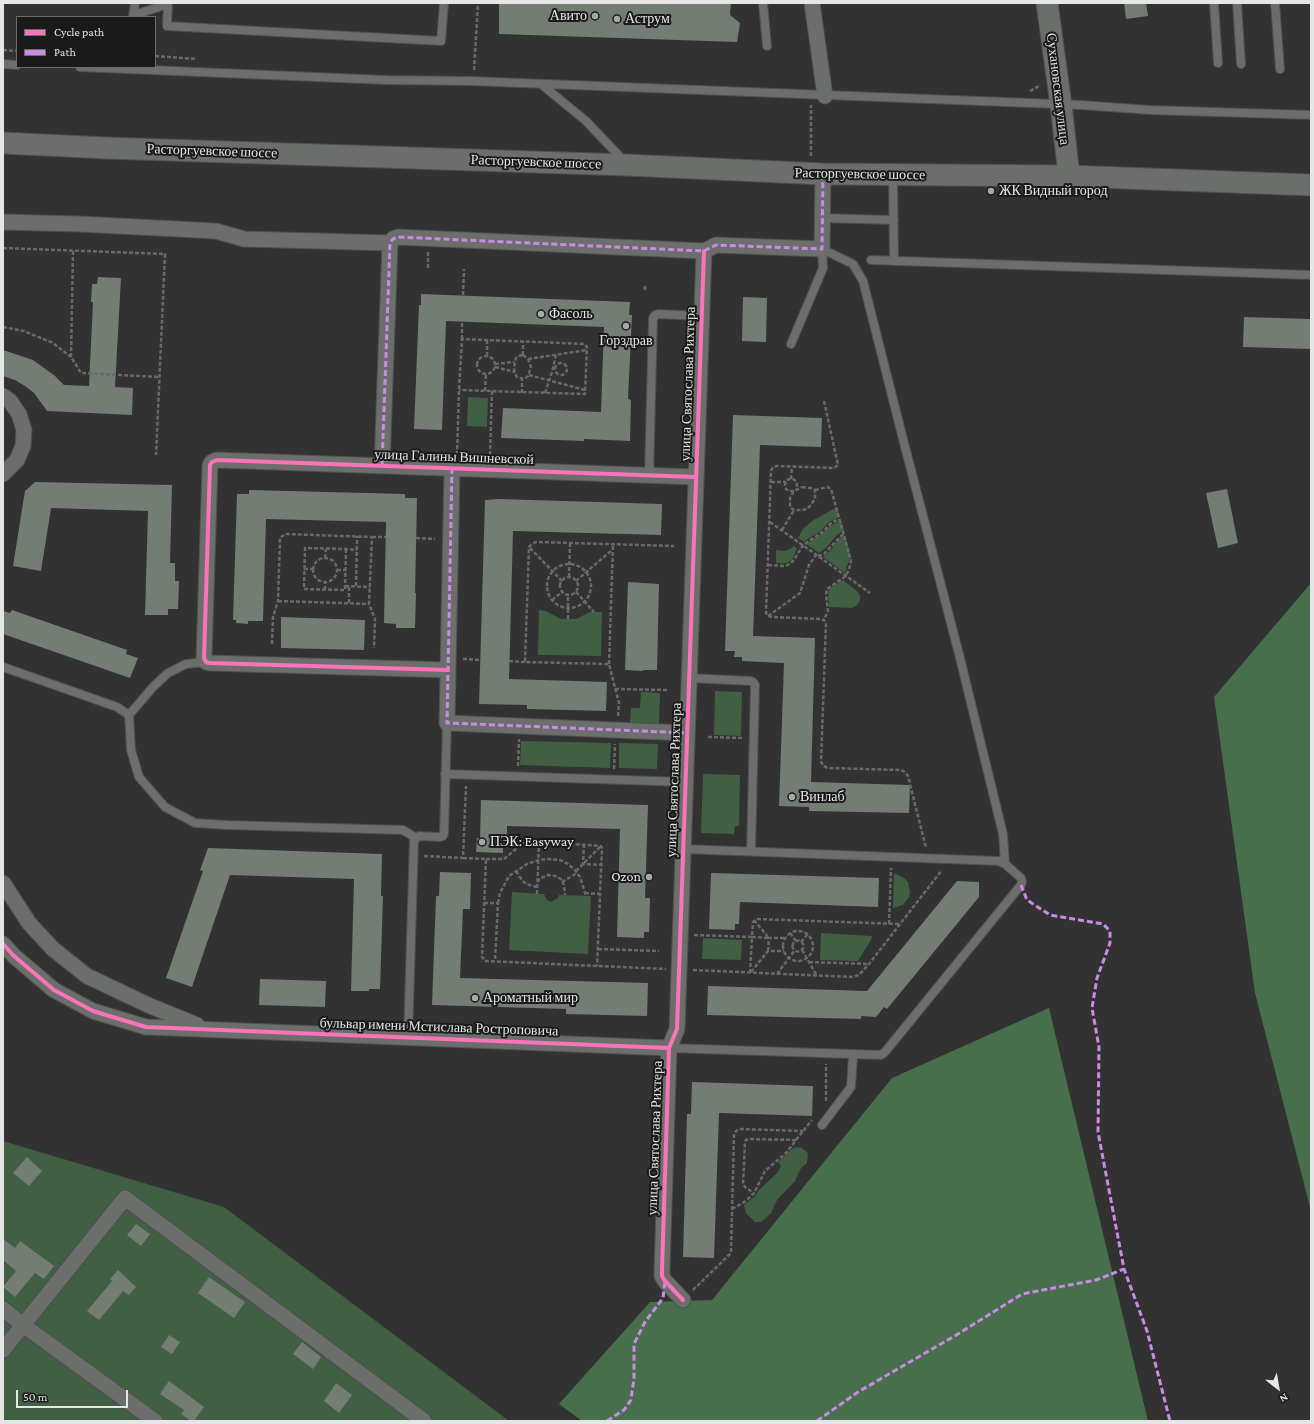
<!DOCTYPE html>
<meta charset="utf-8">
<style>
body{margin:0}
#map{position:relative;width:1314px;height:1424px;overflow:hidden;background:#313231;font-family:"Crimson Pro",serif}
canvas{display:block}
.frame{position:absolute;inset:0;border:4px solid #e5e7e6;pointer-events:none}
.legend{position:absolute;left:16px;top:16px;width:140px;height:52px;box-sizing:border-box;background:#191a19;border:1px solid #6b6c6b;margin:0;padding:5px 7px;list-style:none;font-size:12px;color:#e5e7e6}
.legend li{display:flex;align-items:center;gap:8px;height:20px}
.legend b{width:20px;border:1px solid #6b6c6b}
.north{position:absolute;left:1258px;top:1368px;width:40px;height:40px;-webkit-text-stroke:3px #191a19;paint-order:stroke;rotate:149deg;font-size:11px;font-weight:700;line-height:16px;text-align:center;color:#e5e7e6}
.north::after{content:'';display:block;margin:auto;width:14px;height:18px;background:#e5e7e6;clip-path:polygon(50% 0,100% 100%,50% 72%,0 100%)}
.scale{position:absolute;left:16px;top:1390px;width:112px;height:18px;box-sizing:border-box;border:2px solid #e5e7e6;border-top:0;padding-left:5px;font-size:12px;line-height:14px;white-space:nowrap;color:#e5e7e6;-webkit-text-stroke:3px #191a19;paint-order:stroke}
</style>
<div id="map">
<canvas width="1314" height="1424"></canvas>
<div class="frame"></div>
<ul class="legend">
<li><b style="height:5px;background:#fb73b8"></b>Cycle path</li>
<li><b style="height:5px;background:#ca8be6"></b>Path</li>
</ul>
<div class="north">N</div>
<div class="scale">50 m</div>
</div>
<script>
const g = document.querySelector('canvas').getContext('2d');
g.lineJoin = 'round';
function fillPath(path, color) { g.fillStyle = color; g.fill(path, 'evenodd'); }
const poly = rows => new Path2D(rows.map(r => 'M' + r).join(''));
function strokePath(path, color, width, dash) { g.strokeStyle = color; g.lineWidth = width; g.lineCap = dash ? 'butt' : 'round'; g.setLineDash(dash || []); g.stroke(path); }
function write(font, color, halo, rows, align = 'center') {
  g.font = font + ' "Crimson Pro",serif'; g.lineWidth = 4; g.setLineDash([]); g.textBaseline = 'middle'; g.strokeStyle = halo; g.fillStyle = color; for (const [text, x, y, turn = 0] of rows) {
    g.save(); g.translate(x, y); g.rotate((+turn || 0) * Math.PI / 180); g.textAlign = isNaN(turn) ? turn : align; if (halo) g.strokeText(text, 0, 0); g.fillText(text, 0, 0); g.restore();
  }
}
fillPath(poly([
 [468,397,488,398,487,427,467,426],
 [837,507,840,517,829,522,821,531,812,536,804,542,798,538,803,529,812,521],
 [841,520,844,530,837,535,826,548,819,553,806,544,820,535,830,526],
 [845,535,851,557,846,568,845,573,823,557,831,550,839,539],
 [794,546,797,549,792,560,787,563,776,563,776,550,783,551,790,549],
 [843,580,858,592,860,596,860,601,857,605,852,608,829,607,828,592,830,588],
 [539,610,546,611,561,619,576,619,590,612,602,612,601,656,538,655],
 [715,691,742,692,741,736,714,735],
 [641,692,660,693,659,724,630,723,631,708,640,708],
 [521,741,611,743,610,768,520,765],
 [619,743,658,744,657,769,619,768],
 [703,774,740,775,739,826,735,826,734,834,701,833],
 [894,873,904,878,908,882,910,892,909,897,903,905,893,908],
 [512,892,544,894,547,900,551,902,558,898,559,895,591,896,588,954,509,950],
 [821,933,872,936,871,940,858,961,820,960],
 [703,938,742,940,741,960,702,959],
 [3,1141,224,1207,509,1421,3,1421],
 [797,1147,802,1148,808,1153,807,1163,801,1168,795,1181,777,1200,771,1213,766,1218,761,1222,755,1222,746,1213,744,1205,754,1197,759,1190,778,1172,781,1166,778,1162,792,1149]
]), '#415f43');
fillPath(poly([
 [1311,583,1311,1211,1255,993,1214,697],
 [1049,1008,1148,1421,582,1421,559,1404,650,1302,712,1300,892,1078]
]), '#476f4b');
fillPath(poly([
 [499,3,731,3,730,15,740,23,737,42,499,34],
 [1124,3,1146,3,1148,16,1126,19],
 [98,277,121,278,115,387,133,388,132,415,47,411,34,393,25,386,15,380,3,376,3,350,33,360,55,376,64,385,89,386,93,302,91,302,92,284,97,284],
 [421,294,630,302,629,315,632,315,628,399,631,400,630,441,584,439,584,441,501,438,503,408,601,412,604,327,446,321,442,430,414,429,419,305,421,305],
 [743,297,767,298,766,342,742,341],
 [1244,317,1311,319,1311,349,1243,347],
 [733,415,822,418,821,447,760,445,753,636,815,638,811,782,910,785,909,813,809,811,809,807,779,806,784,663,742,661,742,657,734,657,735,651,725,651],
 [35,482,172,485,170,563,175,563,175,581,179,581,178,609,168,609,168,615,145,615,148,511,51,508,41,571,13,566,25,491],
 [1227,489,1238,543,1218,548,1206,493],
 [249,490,405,494,405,498,417,498,415,593,416,593,415,628,396,628,396,624,384,623,386,522,266,519,263,621,248,621,248,624,236,623,236,620,233,620,237,494,249,494],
 [498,499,662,504,661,535,513,531,509,679,607,682,606,711,527,709,527,705,479,704,485,500],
 [628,582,659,584,657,670,643,670,643,671,625,670],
 [12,610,127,650,126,654,138,658,130,678,3,634,3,611,10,613],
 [281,617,365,620,364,650,281,648],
 [481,800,648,805,645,898,650,898,649,932,644,932,644,938,617,937,620,829,507,826,507,847,503,846,503,853,476,852,477,838,480,838],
 [208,848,382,854,381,896,383,896,380,989,369,989,369,991,351,991,354,879,230,875,192,987,166,978,203,871,200,870],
 [440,872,471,873,470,909,463,909,460,978,648,983,647,1016,566,1014,566,1009,432,1005,436,896,439,896],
 [711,873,879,878,878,907,740,902,739,924,735,924,735,930,709,929],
 [957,881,979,882,979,897,887,1009,884,1007,876,1017,861,1016,861,1019,707,1015,708,986,867,991],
 [260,979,326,981,325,1007,259,1005],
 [692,1082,813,1086,812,1116,719,1113,714,1258,683,1257,687,1114,691,1114],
 [27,1157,42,1171,29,1186,13,1173],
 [136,1224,150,1234,141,1246,127,1235],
 [3,1239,15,1248,20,1241,54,1266,44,1279,35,1273,15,1297,3,1287,16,1271,3,1260],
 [118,1270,136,1287,129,1295,123,1291,99,1320,87,1311,112,1281,110,1279],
 [209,1277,245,1302,234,1318,198,1293],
 [169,1335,180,1342,172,1354,161,1347],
 [302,1342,321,1357,313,1369,293,1354],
 [169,1381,204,1407,194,1421,191,1421,181,1414,184,1410,160,1394],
 [336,1383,352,1395,339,1413,324,1401]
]), '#737d74');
const lane = poly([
 [168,3,167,26,441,41,444,3],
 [763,3,767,46],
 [1214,3,1218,63],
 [1237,3,1241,64],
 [1275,3,1280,69],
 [134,15,168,4],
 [133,17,135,3],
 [3,64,17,65],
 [80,67,386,80,470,81,1081,105,1150,110,1311,115],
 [541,84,586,121,624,161],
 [893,175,894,261],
 [822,218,894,220],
 [871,260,1311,275],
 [791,344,823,268,822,249,853,264,863,281,904,443,959,654,1003,834,1005,864],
 [649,475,653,319,654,316,658,314,702,316],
 [3,667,117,707,129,715,131,750,139,777,165,807,195,823,227,825,403,830,416,838],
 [689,678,751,681,753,682,755,685,751,851],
 [129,715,153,687,168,673,186,664,206,662],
 [445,774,685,782],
 [408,1037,414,840,419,836,439,837,443,836,444,833,447,723],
 [669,1048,881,1055,885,1052,1021,885,1022,881,1021,878,1005,864,999,861,683,849],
 [822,1125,851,1087,853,1055]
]);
const street = poly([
 [812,3,825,96],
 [3,222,79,224,216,231,244,239,390,243],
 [3,396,10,401,19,414,24,430,23,446,17,460,3,474],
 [382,466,390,243,393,239,398,237,704,251,716,245,822,249,823,174],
 [452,468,447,723,687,733],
 [448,670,209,663,206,662,204,658,210,465,212,462,217,460,696,477],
 [3,883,29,923,53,949,87,976,148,1005,197,1025],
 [3,944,14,956,54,990,93,1011,146,1027,669,1048],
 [683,1300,665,1281,662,1276,662,1270,669,1048,677,1029,704,251],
 [3,1309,23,1325,155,1421],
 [3,1350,125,1198,424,1421]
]);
const secondary = poly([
 [1047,3,1061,105,1069,176],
 [3,143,106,148,627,165,823,174,1069,176,1311,185]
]);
strokePath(lane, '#4e4f4f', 10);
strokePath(street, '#4e4f4f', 17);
strokePath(secondary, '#4e4f4f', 23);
strokePath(poly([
 [3,50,17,51],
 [155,56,197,59],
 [474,70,478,3],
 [1030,91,1036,88,1040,84],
 [811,156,811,105],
 [3,248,165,254,156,455],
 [73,251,71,357,81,373,159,377],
 [428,268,428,252],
 [645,290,645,285],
 [463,295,464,269],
 [3,327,24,331,53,343,71,357],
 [462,339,462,321],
 [523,355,528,359,531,367,528,376,524,379,517,377,515,374,514,367,516,358,519,356,523,355],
 [523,355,523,341],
 [487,356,487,340],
 '477 365a9 9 0 1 1 18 0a9 9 0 1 1-18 0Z',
 [528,359,587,350],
 '555 369a6 6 0 1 1 12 0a6 6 0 1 1-12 0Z',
 [495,364,514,362],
 [495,367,515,372],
 [529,375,585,390],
 [485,391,486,374],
 [522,393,522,379],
 [545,393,552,372,556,355],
 [824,401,838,465,834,468,777,466,773,467,771,471,766,613,768,616,772,617,821,619,824,620,826,623,821,761,823,766,828,768,901,770,905,772,908,776,926,848],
 [457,455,459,390,462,339,584,344,587,347,585,394,459,390],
 [490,455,492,391],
 [791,479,792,467],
 [771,482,786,482],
 [802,487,811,488,815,490,815,499,810,506,807,509,802,510,794,510,790,507,790,498,794,491,802,487],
 [815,490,828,487,831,489,851,561,850,566,846,576,827,589,826,594,828,611,824,620],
 [794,491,789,491,786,489,785,485,786,481,789,479,793,479,796,481,797,485,796,489],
 [770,522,870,593],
 [782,530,794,510],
 [372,537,386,537],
 [416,538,435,539],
 [530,548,562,581],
 [346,549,345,590,304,589,305,548,346,549,357,550],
 [818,556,824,554,843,534],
 [325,558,326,549],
 '313 570a12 12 0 1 1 24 0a12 12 0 1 1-24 0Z',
 '547 586a22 22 0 1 1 44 0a22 22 0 1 1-44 0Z',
 [768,565,785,566,790,564,794,560,803,545,824,531,831,523,839,519],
 [304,569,313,569],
 [337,570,346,570],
 '560 586a9 9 0 1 1 18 0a9 9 0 1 1-18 0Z',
 [569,577,570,543],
 [576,581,612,550],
 [345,586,370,587],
 [356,586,357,536],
 [325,590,325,581],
 [576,592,594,612],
 [552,600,562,592],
 [278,601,369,604],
 [349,603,349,586],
 [768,616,800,593,809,565,816,555],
 [568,619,568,595],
 [272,644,273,617,278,601,280,538,285,534,372,537,369,604,375,619,374,648],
 [463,659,480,660],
 [509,661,525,662],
 [609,664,613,545],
 [615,689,669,690],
 [618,716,619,703,609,664,525,662,529,547,532,544,536,542,674,546],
 [708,737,743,738],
 [518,766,519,739],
 [614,769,615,744],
 [584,844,583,864,602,865],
 [424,856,463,858,466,786],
 [463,858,486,859,482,957,485,961,666,969],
 [486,859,504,859,522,844,528,841,601,846,602,848,597,966],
 [516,871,522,880,526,884,537,887],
 [576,871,601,846],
 [537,882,541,878,548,875,555,876,561,879,564,885,565,895],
 [562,882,577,873],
 [585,893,600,894],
 [537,894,539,842],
 [484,903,498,903,495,961],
 [498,903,500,893,509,876,527,864,539,860,548,859,560,860,568,864,575,870,580,877,586,896],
 [754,920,768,937],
 [889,924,891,868],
 '783 946a15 15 0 1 1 30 0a15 15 0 1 1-30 0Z',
 [790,933,796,941],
 [694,935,752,937,753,922,757,919,899,924],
 '792.5 946a5.5 5.5 0 1 1 11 0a5.5 5.5 0 1 1-11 0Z',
 [801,942,808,934],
 [598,949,659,951],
 [802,950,817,976],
 [768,951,769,938,784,938],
 [809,962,869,964],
 [693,970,852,977,859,975,869,964,942,870],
 [751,972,768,951,784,951],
 [750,973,752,937,769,938],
 [777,974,795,950],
 [826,1101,826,1064],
 [796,1140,812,1120],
 [732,1209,746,1201,754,1193,765,1171,787,1152,796,1140,749,1139,746,1140,745,1142,743,1184,746,1188,754,1193],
 [693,1290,731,1253,734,1134,736,1131,740,1129,803,1131]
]), '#686968', 2.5, [4, 2]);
strokePath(lane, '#6c6e6c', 8);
strokePath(street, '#6c6e6c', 15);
strokePath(secondary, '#6c6e6c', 21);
strokePath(poly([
 [382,466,390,243,393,239,398,237,704,251,716,245,822,249,823,174],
 [452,468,447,723,687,733],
 [1021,885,1027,900,1050,915,1103,924,1110,931,1110,943,1097,978,1092,1008,1099,1047,1098,1132,1124,1269,1147,1331,1170,1421],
 [607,1421,624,1410,631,1400,634,1378,634,1344,645,1322,663,1298,665,1281],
 [817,1421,858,1392,958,1334,1022,1294,1096,1280,1124,1269]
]), '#ca8be6', 3, [6, 3]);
strokePath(poly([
 [448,670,209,663,206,662,204,658,210,465,212,462,217,460,696,477],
 [3,944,14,956,54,990,93,1011,146,1027,669,1048],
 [683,1300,665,1281,662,1276,662,1270,669,1048,677,1029,704,251]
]), '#fb73b8', 4);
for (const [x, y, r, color] of [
 [595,16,4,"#a6a8a7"],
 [617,19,4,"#a6a8a7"],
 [991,191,4,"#a6a8a7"],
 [541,314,4,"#a6a8a7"],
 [626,326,4,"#a6a8a7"],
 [792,797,4,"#a6a8a7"],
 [482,842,4,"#a6a8a7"],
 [649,877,4,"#a6a8a7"],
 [475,998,4,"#a6a8a7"]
]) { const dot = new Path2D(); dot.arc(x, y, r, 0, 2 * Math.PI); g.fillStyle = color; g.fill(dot); strokePath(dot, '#191a19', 1.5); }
write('14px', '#e5e7e6', '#191a19', [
 ["Авито",587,16,"right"],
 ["Аструм",625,19],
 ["ЖК Видный город",999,191],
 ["Фасоль",549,314],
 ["Горздрав",626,341,"center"],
 ["Винлаб",800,797],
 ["ПЭК: Easyway",490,842],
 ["Ozon",641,877,"right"],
 ["Ароматный мир",483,998]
], 'left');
write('14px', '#e5e7e6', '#191a19', [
 ["Сухановская улица",1058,89,83],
 ["Расторгуевское шоссе",212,151,2],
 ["Расторгуевское шоссе",536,162,2],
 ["Расторгуевское шоссе",860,174,1],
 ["улица Святослава Рихтера",688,384,-88],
 ["улица Галины Вишневской",454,457,2],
 ["улица Святослава Рихтера",674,780,-88],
 ["бульвар имени Мстислава Ростроповича",439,1027,2],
 ["улица Святослава Рихтера",655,1138,-88]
]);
</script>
